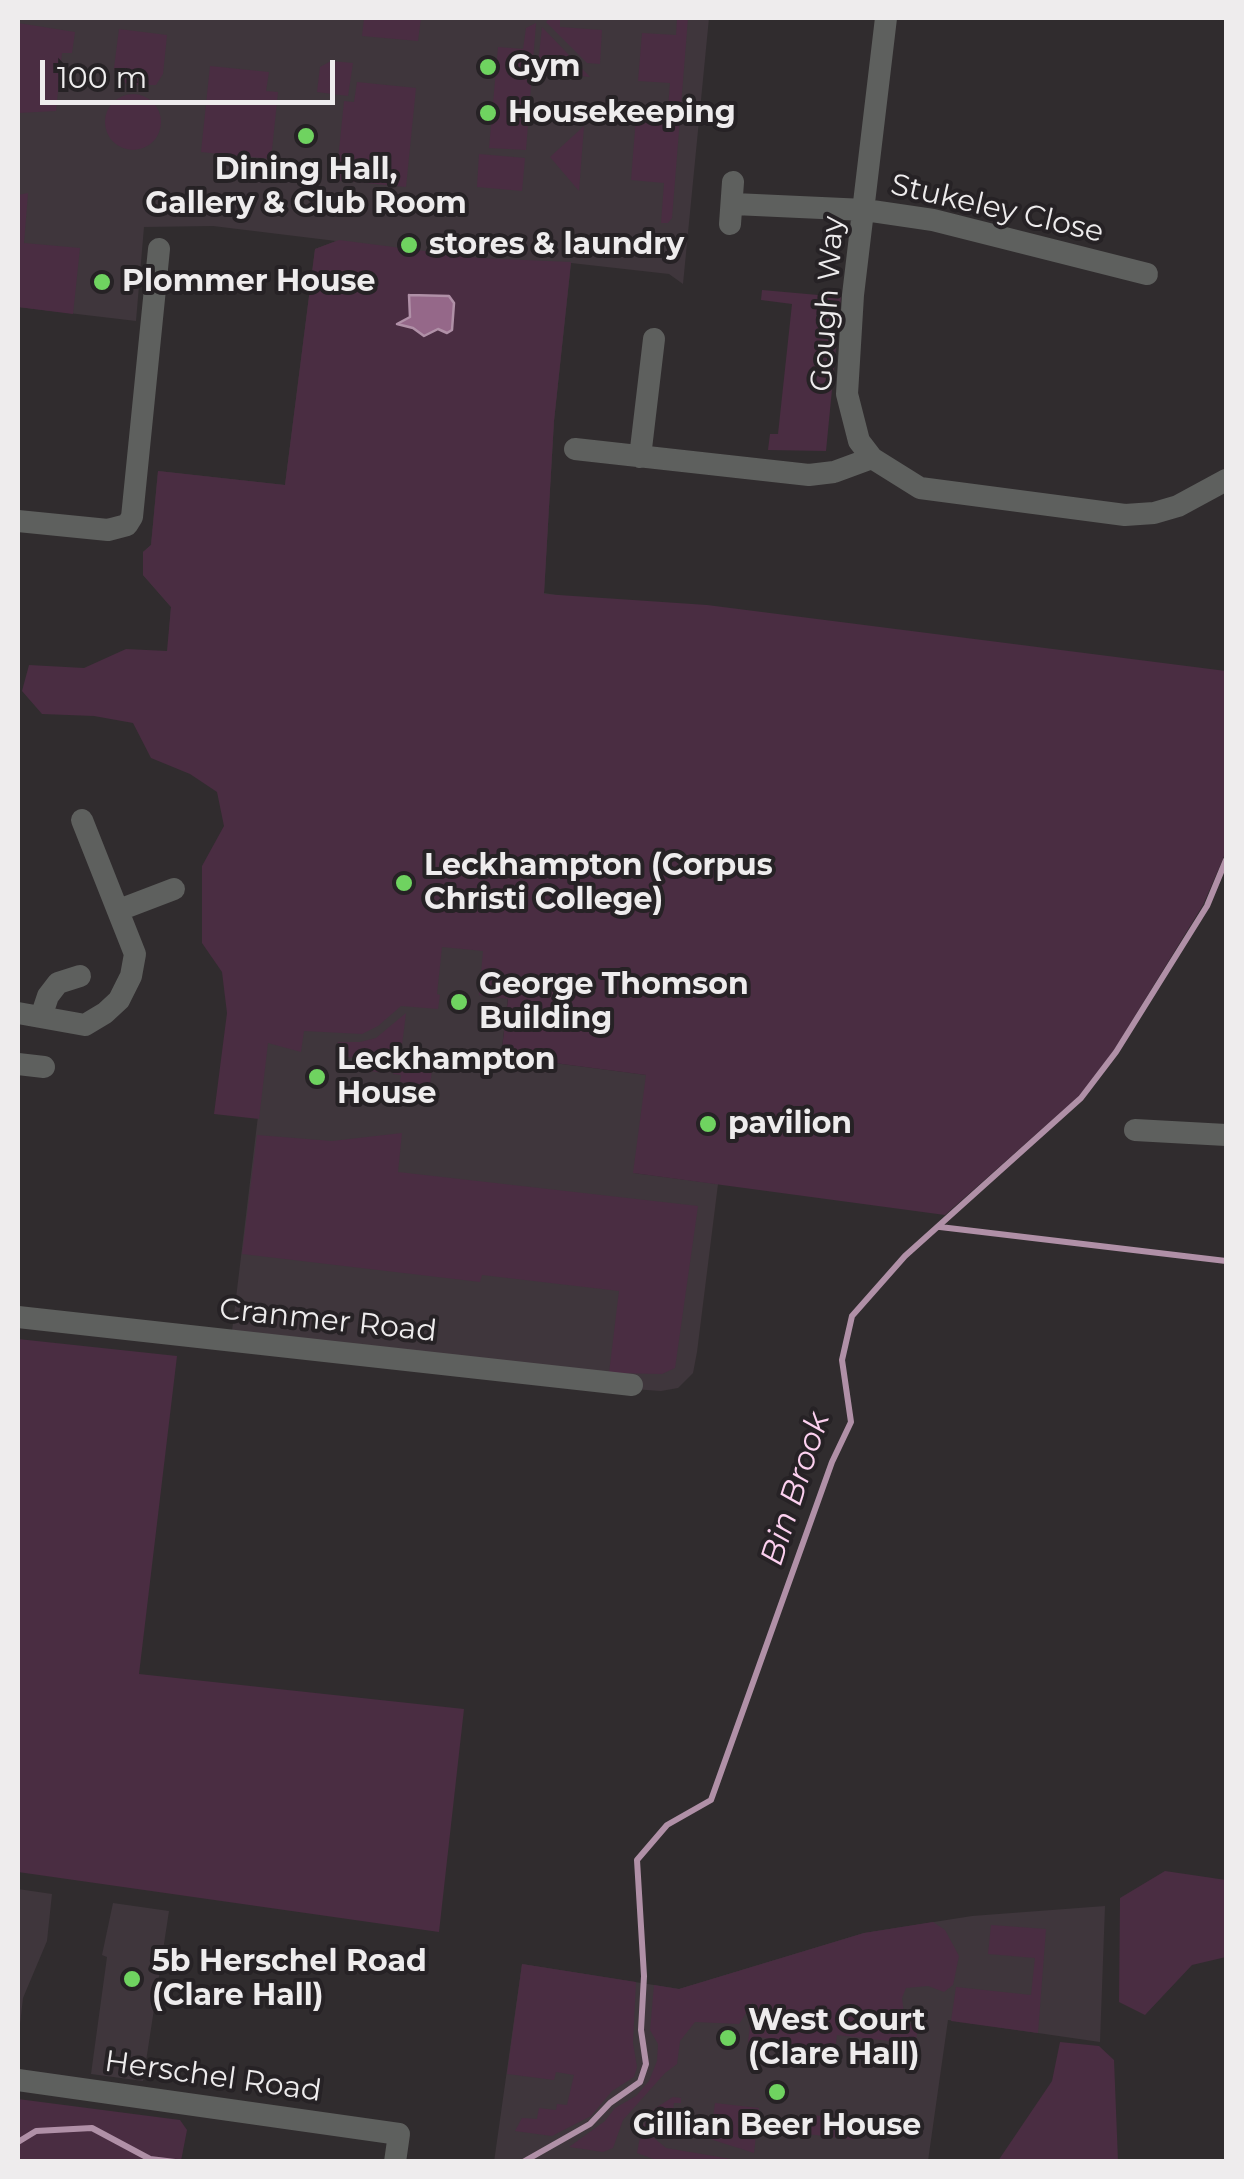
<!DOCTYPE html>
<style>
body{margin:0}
#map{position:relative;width:1244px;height:2179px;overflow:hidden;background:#302c2e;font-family:Montserrat,sans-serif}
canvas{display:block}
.frame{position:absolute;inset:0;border:20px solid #eeeced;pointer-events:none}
.scale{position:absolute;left:40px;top:60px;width:295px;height:45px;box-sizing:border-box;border:5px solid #eeeced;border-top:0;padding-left:12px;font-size:30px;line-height:35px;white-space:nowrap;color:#eeeced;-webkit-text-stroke:8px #262225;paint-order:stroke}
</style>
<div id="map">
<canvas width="1244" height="2179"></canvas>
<div class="frame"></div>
<div class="scale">100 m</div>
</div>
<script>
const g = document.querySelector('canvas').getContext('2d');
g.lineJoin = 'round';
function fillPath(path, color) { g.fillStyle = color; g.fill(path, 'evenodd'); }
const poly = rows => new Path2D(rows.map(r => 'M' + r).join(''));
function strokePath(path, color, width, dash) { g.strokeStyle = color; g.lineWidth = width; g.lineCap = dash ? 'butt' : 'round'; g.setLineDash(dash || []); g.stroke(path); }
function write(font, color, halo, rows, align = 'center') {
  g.font = font + ' Montserrat,sans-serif'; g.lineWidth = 8; g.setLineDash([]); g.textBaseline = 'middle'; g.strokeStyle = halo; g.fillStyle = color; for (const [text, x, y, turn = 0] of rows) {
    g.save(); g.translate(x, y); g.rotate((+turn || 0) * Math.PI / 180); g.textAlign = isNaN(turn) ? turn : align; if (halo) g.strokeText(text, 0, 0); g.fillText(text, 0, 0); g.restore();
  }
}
fillPath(poly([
 [18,18,709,18,683,284,669,274,571,263,554,421,544,593,556,595,501,1056,647,1075,634,1173,718,1184,697,1352,693,1373,678,1388,661,1391,632,1389,232,1331,300,769,160,746,171,607,143,575,143,552,151,545,158,471,285,485,315,249,336,241,213,226,144,227,136,321,18,307],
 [18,1889,52,1894,47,1941,23,1998,18,2042],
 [113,1903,169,1911,143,2081,91,2074,107,1957,102,1955],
 [1105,1906,1100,2042,948,2020,928,2161,494,2162,522,1964,679,1989,864,1933,972,1916]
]), '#3f363c');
fillPath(poly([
 [364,18,421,18,418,41,362,36],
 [550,18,560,18,560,27,602,30,600,64,587,63,546,22],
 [677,18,688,18,672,218,668,223,661,223,664,183,631,180,636,117,667,119,670,83,638,81,642,33,676,35],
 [18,23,75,32,72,53,62,53,56,111,18,113],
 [536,23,526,150,489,148,498,47,523,49,526,28],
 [542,27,590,77,537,72],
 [119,29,167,35,163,74,156,85,128,85,116,76,114,68],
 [331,61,353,63,348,96,317,92,320,67],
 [210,66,269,72,266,91,278,92,271,159,201,152],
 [357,82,416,88,406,187,336,180,344,101,354,102],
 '105 122a28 28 0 1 1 56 0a28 28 0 1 1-56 0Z',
 [584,126,579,191,550,157],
 [479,154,525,158,522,191,477,187],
 [28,193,24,243,80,248,73,314,18,307,18,195],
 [339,240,479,258,571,262,554,421,544,594,707,605,1226,671,1226,852,1203,905,1114,1050,1079,1096,945,1215,633,1173,646,1075,501,1056,508,999,479,995,483,951,442,947,437,994,440,995,438,1009,401,1006,378,1026,362,1034,304,1031,301,1052,268,1043,259,1119,214,1114,227,1013,222,972,202,943,202,866,224,826,217,792,190,774,151,758,133,723,94,716,42,714,22,691,29,665,84,668,126,649,167,651,171,607,143,575,143,552,151,545,158,471,285,485,315,249],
 [762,290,841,297,826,451,768,450,770,434,778,434,792,304,761,300],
 [406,1013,402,1045,385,1073,353,1069,354,1058,336,1055,338,1042,360,1042,376,1038],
 [407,1051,434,1054,430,1086,400,1082,401,1075,393,1074],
 [402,1133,398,1172,698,1206,675,1368,662,1374,609,1373,619,1291,482,1275,480,1282,242,1254,257,1135,332,1141],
 [18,1339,177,1356,139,1674,464,1709,439,1932,18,1872],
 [1165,1871,1226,1880,1226,1957,1192,1965,1145,2015,1119,2002,1120,1898],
 [933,1922,945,1930,959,1956,953,1985,944,1992,928,1986,906,1988,902,1998,905,2021,918,2029,915,2044,837,2035,834,2056,821,2054,820,2050,767,2042,766,2038,758,2037,757,2044,748,2042,753,2002,739,2024,695,2022,680,2041,677,2064,665,2073,623,2120,613,2148,603,2152,569,2147,605,2121,615,2108,636,2096,649,2081,657,2061,658,2044,650,2030,654,1985,679,1989,864,1933],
 [991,1925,1046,1929,1038,2033,951,2021,956,1987,1031,1995,1035,1958,988,1954],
 [522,1964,636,1982,633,2043,637,2067,634,2077,612,2091,591,2116,552,2136,515,2131,522,2118,537,2119,539,2108,556,2110,557,2104,567,2105,574,2075,556,2072,554,2080,507,2074],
 [1060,2042,1099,2046,1114,2060,1118,2161,998,2161,1052,2081],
 [673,2097,681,2098,681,2103,674,2103,671,2130,655,2128,654,2138,666,2148,743,2161,659,2161,637,2153,642,2127,654,2109],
 [18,2099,180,2120,187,2130,181,2161,18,2161],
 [715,2103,759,2108,754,2153,710,2139],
 [803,2114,855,2120,853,2140,800,2133]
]), '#4a2d42');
const water = poly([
 [409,295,449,296,454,303,452,330,447,333,438,329,424,336,413,328,397,324,410,317,409,295]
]);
fillPath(water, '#956889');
strokePath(water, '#b090a7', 2.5);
strokePath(poly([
 [940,1227,1226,1261],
 [18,2142,36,2131,92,2128,150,2159,175,2162],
 [523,2162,590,2124,610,2103,640,2082,646,2064,641,2030,644,1976,637,1860,667,1825,711,1800,832,1462,851,1422,842,1360,852,1316,905,1256,1081,1098,1116,1052,1207,906,1226,860]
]), '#b090a7', 6);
strokePath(poly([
 [886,18,853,295,847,394,859,441,872,458,920,488,1125,515,1154,513,1178,506,1226,480],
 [734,204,865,210,933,220,1147,274],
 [730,224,733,182],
 [575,449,809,475,834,472,872,458],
 [640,457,654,339],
 [18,521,108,530,127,525,132,517,159,249],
 [119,910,174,889],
 [18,1013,85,1025,105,1013,119,1000,131,976,135,954,82,820],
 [41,1017,48,996,58,983,80,976],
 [18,1064,44,1067],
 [1135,1130,1226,1135],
 [18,1317,632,1385],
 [18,2080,399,2134,395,2162]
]), '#5e605e', 22);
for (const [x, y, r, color] of [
 [488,67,10,"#6fd360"],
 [488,113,10,"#6fd360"],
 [306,136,10,"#6fd360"],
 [409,245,10,"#6fd360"],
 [102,282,10,"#6fd360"],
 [404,883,10,"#6fd360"],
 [459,1002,10,"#6fd360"],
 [317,1077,10,"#6fd360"],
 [708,1124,10,"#6fd360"],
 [132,1979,10,"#6fd360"],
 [728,2038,10,"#6fd360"],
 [777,2092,10,"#6fd360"]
]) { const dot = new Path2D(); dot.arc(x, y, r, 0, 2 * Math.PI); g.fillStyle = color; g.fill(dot); strokePath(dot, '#262225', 4); }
write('bold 30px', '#eeeced', '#262225', [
 ["Gym",508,67],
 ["Housekeeping",508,113],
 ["Dining Hall,",306,170,"center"],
 ["Gallery & Club Room",306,204,"center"],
 ["stores & laundry",429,245],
 ["Plommer House",122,282],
 ["Leckhampton (Corpus",424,866],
 ["Christi College)",424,900],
 ["George Thomson",479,985],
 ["Building",479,1019],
 ["Leckhampton",337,1060],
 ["House",337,1094],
 ["pavilion",728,1124],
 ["5b Herschel Road",152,1962],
 ["(Clare Hall)",152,1996],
 ["West Court",748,2021],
 ["(Clare Hall)",748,2055],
 ["Gillian Beer House",777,2126,"center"]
], 'left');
write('30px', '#eeeced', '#262225', [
 ["Stukeley Close",997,209,13],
 ["Gough Way",828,304,-86],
 ["Cranmer Road",328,1321,6],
 ["Herschel Road",213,2077,8]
]);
write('italic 32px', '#fcd0ef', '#262225', [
 ["Bin Brook",796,1489,-72]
]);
</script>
